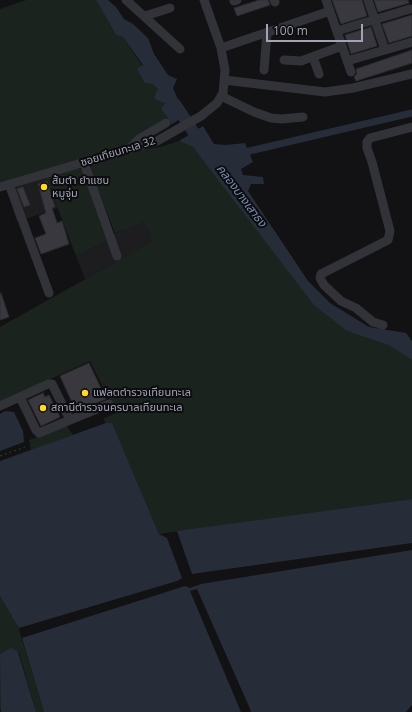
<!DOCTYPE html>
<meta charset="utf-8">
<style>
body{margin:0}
#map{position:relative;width:412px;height:712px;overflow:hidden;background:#121113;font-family:"Open Sans",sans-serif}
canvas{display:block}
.scale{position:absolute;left:266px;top:24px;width:97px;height:18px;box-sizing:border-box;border:2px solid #a1a4b5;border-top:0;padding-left:5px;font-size:12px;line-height:14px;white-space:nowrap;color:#a1a4b5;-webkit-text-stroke:3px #0d0c0e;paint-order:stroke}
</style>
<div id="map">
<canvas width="412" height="712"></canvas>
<div class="scale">100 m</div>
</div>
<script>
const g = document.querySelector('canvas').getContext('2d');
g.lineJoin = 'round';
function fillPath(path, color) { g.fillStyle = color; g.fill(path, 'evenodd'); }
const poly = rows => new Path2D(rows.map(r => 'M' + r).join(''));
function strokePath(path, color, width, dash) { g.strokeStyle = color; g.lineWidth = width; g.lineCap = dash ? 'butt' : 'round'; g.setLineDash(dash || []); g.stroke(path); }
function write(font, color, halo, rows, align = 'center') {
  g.font = font + ' "Open Sans","Noto Sans Thai",sans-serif'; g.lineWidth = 4; g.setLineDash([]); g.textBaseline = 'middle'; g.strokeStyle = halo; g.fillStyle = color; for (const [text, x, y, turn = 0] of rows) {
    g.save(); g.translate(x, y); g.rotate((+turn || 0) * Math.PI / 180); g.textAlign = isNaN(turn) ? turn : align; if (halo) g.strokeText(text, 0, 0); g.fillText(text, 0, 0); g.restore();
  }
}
fillPath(poly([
 [46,178,58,208,17,222,7,190],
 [146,221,154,241,85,279,76,256,107,241,115,233]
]), '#1d1d20');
fillPath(poly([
 [26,0,96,0,116,35,123,37,158,89,157,94,161,100,165,104,161,109,172,124,121,148,0,182,0,9],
 [179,141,193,147,347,331,388,345,412,360,412,499,159,534,112,424,106,423,103,419,116,413,90,361,0,402,0,327,153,241,145,222,115,233,90,169,91,165,139,150,160,147],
 [75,169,82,169,107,241,76,256,46,178],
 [67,426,73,435,31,450,29,440],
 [0,596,17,623,44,712,36,712,19,652,0,712]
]), '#1b231e');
fillPath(poly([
 [96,0,108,0,116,7,124,19,133,24,148,38,154,54,168,75,177,79,173,88,185,116,172,124,161,109,165,103,156,100,154,97,158,89,153,84,145,83,137,69,143,65,123,37,116,35],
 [203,126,214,144,226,145,245,143,253,162,241,169,243,175,263,177,264,184,251,184,248,191,308,281,330,303,369,327,406,333,412,341,412,360,388,345,347,331,314,305,193,147,179,141],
 [5,411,14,412,23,431,24,442,0,451,0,414],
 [106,423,112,423,159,534,167,538,182,578,177,581,19,628,0,596,0,461],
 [412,499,412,543,199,573,192,574,177,531],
 [412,550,412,705,406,712,250,712,251,711,197,589,190,591,241,712,44,712,22,638,185,586,190,588,201,584],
 [11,648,18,652,36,712,1,712,0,654]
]), '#272d38');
strokePath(poly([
 [241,153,412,113]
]), '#272d38', 7);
strokePath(poly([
 [175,104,202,145]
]), '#272d38', 12);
const building = poly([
 [259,0,268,0,270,5,237,16,234,8,259,0],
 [332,0,362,0,367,16,341,24,332,0],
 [374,0,408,0,409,3,378,12,374,0],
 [412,15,412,36,389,43,382,24,412,15],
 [371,27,377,46,351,54,345,35,371,27],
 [412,50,412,63,356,81,354,77,357,74,356,69,412,50],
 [47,181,55,207,52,208,57,223,62,221,69,244,41,254,35,238,46,234,39,216,46,213,38,184,47,181],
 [23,187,30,205,24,207,17,189,23,187],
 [1,293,9,317,0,320,0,294,1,293],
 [89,363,106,399,76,411,60,376,89,363],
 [43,393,45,397,49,395,60,417,41,426,28,400,43,393]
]);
fillPath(building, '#39383e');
strokePath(building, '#2c2b2f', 1);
strokePath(poly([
 [0,456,25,447]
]), '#383940', 1, [2, 3]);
strokePath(poly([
 [126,0,180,49],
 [274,0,275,2],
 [326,0,351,72],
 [368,0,385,50],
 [234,1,237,0],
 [145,16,170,8],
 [337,31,410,9],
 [221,48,330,11],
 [313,57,319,74],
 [284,60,301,61,342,46],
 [347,61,412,42],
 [264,70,267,33],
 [224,80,325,92,353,88,412,74],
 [221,96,254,112,271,118,282,119,303,117],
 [130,148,139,139,166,123],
 [84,163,117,256],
 [9,184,49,293],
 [0,187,157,141,201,116,217,103,223,93,225,70,221,48,204,0],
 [383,325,373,322,356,308,341,301,324,285,320,278,321,274,331,269,388,240,390,231,372,162,367,148,367,142,370,138,412,127],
 [0,406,20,397,48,384,52,384,70,420,39,433,36,430,20,397],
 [70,420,109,404]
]), '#323239', 9);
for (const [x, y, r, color] of [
 [44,187,4,"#ffda1e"],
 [85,393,4,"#ffda1e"],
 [43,408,4,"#ffda1e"]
]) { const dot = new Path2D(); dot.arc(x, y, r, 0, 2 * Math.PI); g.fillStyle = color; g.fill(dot); strokePath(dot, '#0d0c0e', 1.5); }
write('11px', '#a1a4b5', '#0d0c0e', [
 ["ซอยเทียนทะเล 32",118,152,-17]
]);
write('11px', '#a1a4b5', '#0d0c0e', [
 ["ส้มตำ ยำแซบ",52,181],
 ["หมูจุ่ม",52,194],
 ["แฟลตตำรวจเทียนทะเล",93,393],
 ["สถานีตำรวจนครบาลเทียนทะเล",51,408]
], 'left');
write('italic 12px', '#748bb4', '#0d0c0e', [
 ["คลองบางเสาธง",241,196,53]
]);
</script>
